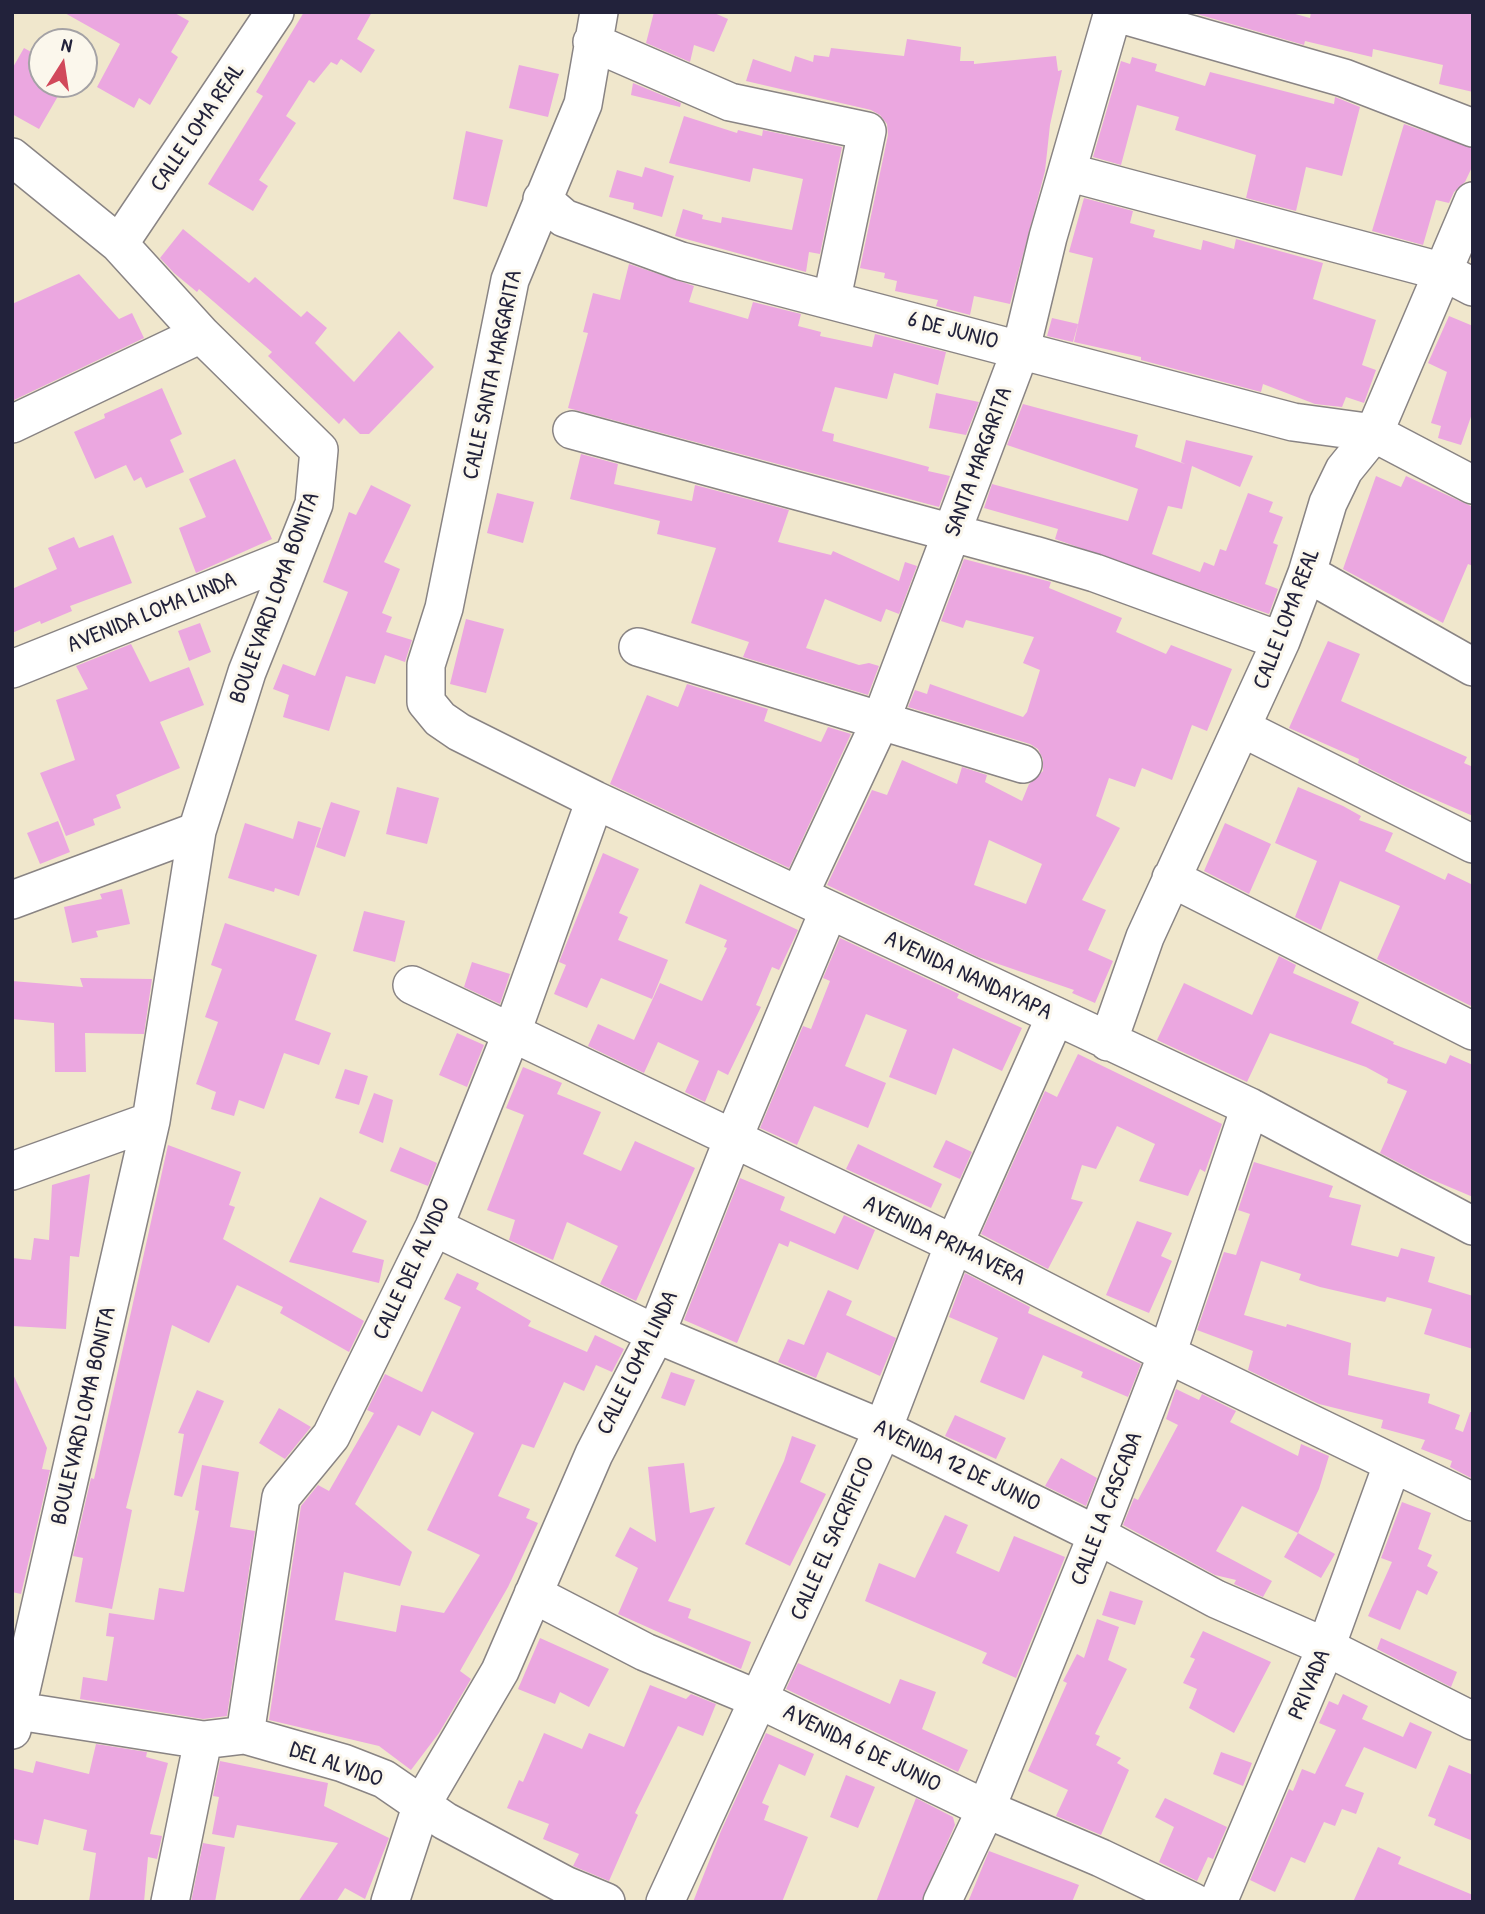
<!DOCTYPE html>
<style>
body{margin:0}
#map{position:relative;width:1485px;height:1914px;overflow:hidden;background:#f0e7cc;font-family:"Patrick Hand",sans-serif}
canvas{display:block}
.frame{position:absolute;inset:0;border:14px solid #22223b;pointer-events:none}
.north{position:absolute;left:28px;top:28px;width:70px;height:70px;box-sizing:border-box;background:#fbf7ec;border:2px solid #a4a2a5;border-radius:50%;rotate:12deg;font-size:19px;font-weight:700;line-height:28px;text-align:center;color:#22223b}
.north::after{content:'';display:block;margin:auto;width:24px;height:32px;background:#d1495b;clip-path:polygon(50% 0,100% 100%,50% 72%,0 100%)}
</style>
<div id="map">
<canvas width="1485" height="1914"></canvas>
<div class="frame"></div>
<div class="north">N</div>
</div>
<script>
const g = document.querySelector('canvas').getContext('2d');
g.lineJoin = 'round';
function fillPath(path, color) { g.fillStyle = color; g.fill(path, 'evenodd'); }
const poly = rows => new Path2D(rows.map(r => 'M' + r).join(''));
function strokePath(path, color, width, dash) { g.strokeStyle = color; g.lineWidth = width; g.lineCap = dash ? 'butt' : 'round'; g.setLineDash(dash || []); g.stroke(path); }
function write(font, color, halo, rows, align = 'center') {
  g.font = font + ' "Patrick Hand",sans-serif'; g.lineWidth = 6; g.setLineDash([]); g.textBaseline = 'middle'; g.strokeStyle = halo; g.fillStyle = color; for (const [text, x, y, turn = 0] of rows) {
    g.save(); g.translate(x, y); g.rotate((+turn || 0) * Math.PI / 180); g.textAlign = isNaN(turn) ? turn : align; if (halo) g.strokeText(text, 0, 0); g.fillText(text, 0, 0); g.restore();
  }
}
fillPath(poly([
 [63,12,173,12,189,21,171,52,178,57,150,105,139,98,134,108,97,87,120,44],
 [304,12,372,12,357,39,375,50,361,73,341,59,337,65,331,62,314,83,309,80,286,116,296,123,259,180,268,186,253,211,208,184,263,96,256,92],
 [654,12,712,12,728,19,714,52,694,45,690,62,646,43],
 [1190,12,1288,12,1310,18,1311,12,1473,12,1473,92,1439,84,1443,65,1373,49,1372,57,1305,41,1304,45],
 [907,39,961,47,960,61,974,61,974,64,1056,56,1058,71,1062,70,1050,125,1045,171,1010,304,974,296,970,315,936,306,938,300,895,291,897,281,884,278,885,273,860,268,888,135,887,124,880,115,871,110,746,81,753,59,791,72,795,56,813,62,814,55,829,57,831,48,904,56],
 [24,48,42,58,42,84,65,84,39,129,12,114,12,69],
 [1132,57,1157,64,1155,71,1205,86,1210,72,1334,104,1335,97,1360,107,1342,176,1306,167,1296,211,1246,198,1256,155,1175,130,1179,117,1137,105,1121,165,1093,157,1121,61,1130,64],
 [519,65,559,74,548,117,509,108],
 [633,83,681,103,680,107,631,95],
 [684,116,737,133,738,130,762,136,763,130,842,147,820,254,809,252,806,272,675,236,683,209,703,215,702,219,721,223,722,217,792,230,803,179,753,168,750,182,669,163],
 [1404,124,1473,148,1473,165,1465,182,1454,192,1449,203,1436,200,1423,245,1372,231],
 [466,131,503,140,487,207,453,199],
 [645,167,674,176,662,217,633,209,634,203,609,197,617,170,642,177],
 [1084,198,1133,211,1130,223,1155,230,1153,237,1201,250,1203,240,1234,249,1236,239,1323,263,1313,299,1376,320,1362,365,1376,370,1364,403,1346,397,1342,407,1315,404,1263,384,1261,392,1141,360,1141,357,1074,342,1093,258,1069,252],
 [183,229,249,283,255,277,301,317,307,311,327,328,315,343,354,382,399,331,434,367,369,434,360,434,344,418,339,424,268,356,272,352,199,289,197,292,174,273,160,258],
 [629,264,694,286,689,302,748,319,753,302,801,314,798,326,821,332,820,336,872,347,875,334,946,352,938,385,894,373,887,399,835,387,822,431,834,434,833,441,929,467,928,471,950,476,939,507,568,408,588,333,583,332,593,293,620,300],
 [79,274,119,319,132,313,144,338,12,401,12,304],
 [1449,316,1473,326,1473,411,1461,445,1438,438,1441,426,1431,423,1447,372,1428,363],
 [1052,318,1078,324,1073,342,1047,336],
 [162,388,182,434,170,440,184,472,146,488,141,477,134,481,126,465,95,479,74,432,105,418,104,414],
 [936,393,979,402,966,435,929,428],
 [1023,404,1138,435,1135,447,1185,464,1181,462,1186,440,1253,456,1240,487,1192,466,1182,509,1168,506,1152,554,1200,572,1204,562,1214,566,1220,549,1226,551,1248,493,1273,502,1269,512,1283,517,1273,543,1278,545,1265,584,1278,589,1269,614,1055,539,1058,529,984,508,992,484,1128,521,1138,489,1007,445],
 [581,454,618,464,614,484,692,501,695,485,789,510,778,542,831,555,833,551,899,581,905,562,917,566,899,614,886,609,881,622,825,599,806,648,859,665,869,663,879,666,868,695,743,657,749,642,691,623,716,548,657,534,660,521,570,499],
 [235,459,272,539,196,573,179,528,206,517,189,479],
 [1376,476,1401,487,1406,476,1473,507,1473,566,1468,564,1443,623,1343,569],
 [371,485,411,505,384,562,400,569,382,613,392,617,386,632,412,640,405,662,385,655,375,684,346,676,329,731,283,717,289,695,273,689,283,664,315,676,348,592,323,582,349,512,356,515],
 [497,493,534,502,523,543,487,533],
 [113,535,132,583,70,606,72,611,41,624,40,621,12,633,12,589,57,569,48,548,74,537,79,548],
 [964,559,1051,582,1049,588,1122,618,1116,632,1166,654,1171,645,1232,669,1207,731,1192,725,1172,780,1142,768,1135,787,1109,778,1096,816,1120,828,1082,900,1106,910,1088,950,1113,961,1095,1003,1072,993,1074,990,978,957,827,885,872,790,887,795,902,760,957,784,962,767,987,775,985,782,1022,801,1029,784,1043,771,1043,759,1038,749,1030,744,908,707,915,690,927,694,930,684,1023,717,1027,712,1040,670,1023,663,1034,637,966,620,963,628,941,621],
 [989,840,1042,864,1026,904,974,885],
 [466,619,504,629,486,693,450,684],
 [200,623,211,652,189,661,178,631],
 [1328,641,1360,654,1341,701,1467,757,1464,763,1473,767,1473,816,1406,787,1358,763,1359,759,1289,728],
 [131,644,150,682,189,667,204,705,160,722,180,768,116,795,121,808,93,819,95,825,66,836,40,773,75,760,56,700,88,689,76,666],
 [687,684,768,709,764,721,821,742,828,727,851,734,789,868,610,784,647,695,678,707],
 [397,787,439,798,427,844,386,834],
 [1298,787,1343,806,1361,816,1359,820,1393,833,1385,851,1445,880,1448,873,1473,885,1473,1007,1377,959,1400,906,1340,881,1321,930,1295,917,1317,861,1275,843],
 [331,802,360,811,345,857,316,847],
 [58,821,70,852,40,864,27,833],
 [298,821,321,828,299,896,275,888,274,892,228,878,245,823,293,839],
 [1225,823,1271,844,1249,894,1204,871],
 [603,853,639,869,619,913,628,917,618,940,668,960,652,999,601,978,587,1008,554,994,566,965,559,962],
 [700,884,798,930,779,970,772,967,756,1005,761,1007,728,1075,718,1070,705,1102,685,1092,699,1061,658,1042,644,1073,588,1046,598,1024,634,1040,660,983,702,1001,727,948,724,947,727,940,685,923],
 [122,889,130,924,96,931,98,937,72,943,64,907,102,899,100,894],
 [364,911,405,921,395,962,353,951],
 [225,923,317,955,295,1020,331,1033,319,1065,284,1053,264,1109,239,1100,234,1116,211,1109,216,1092,196,1084,218,1022,205,1017,222,969,211,965],
 [840,938,959,994,957,998,1022,1028,1002,1071,953,1048,936,1095,889,1077,907,1030,866,1014,845,1066,886,1083,868,1128,814,1106,797,1145,760,1128,803,1026,811,1029,830,981,823,978],
 [1279,956,1296,965,1293,973,1359,1002,1351,1023,1394,1042,1393,1044,1446,1064,1450,1055,1473,1065,1473,1197,1428,1178,1380,1153,1407,1091,1387,1083,1388,1079,1366,1067,1270,1033,1247,1082,1157,1040,1184,983,1252,1015],
 [472,962,510,974,500,1004,464,987],
 [80,978,152,979,144,1034,85,1033,86,1072,55,1072,54,1023,12,1019,12,981,83,987],
 [457,1033,484,1045,467,1087,439,1075],
 [1078,1054,1222,1124,1205,1172,1200,1169,1188,1196,1139,1181,1155,1144,1117,1126,1096,1169,1082,1165,1071,1199,1083,1202,1048,1269,981,1234,1045,1091,1057,1097],
 [523,1067,562,1083,557,1094,601,1112,583,1154,621,1171,635,1141,695,1168,636,1301,600,1284,618,1246,567,1222,553,1260,509,1240,515,1220,487,1210,524,1115,506,1108],
 [345,1069,368,1076,359,1105,335,1098],
 [374,1093,393,1100,383,1143,359,1133],
 [946,1140,972,1152,960,1179,933,1167],
 [858,1144,942,1184,931,1208,846,1169],
 [168,1145,241,1172,229,1205,235,1207,223,1239,364,1321,349,1352,280,1313,283,1307,237,1285,209,1343,172,1325,126,1508,132,1510,112,1609,75,1602,83,1558,73,1556,91,1478,94,1479],
 [400,1147,437,1163,428,1186,390,1171],
 [1254,1162,1333,1186,1329,1197,1361,1205,1351,1245,1398,1257,1401,1248,1435,1257,1428,1282,1473,1296,1473,1349,1424,1334,1432,1309,1387,1297,1385,1302,1320,1287,1299,1280,1301,1274,1261,1261,1244,1315,1286,1327,1287,1324,1351,1343,1348,1375,1430,1394,1428,1403,1460,1415,1455,1429,1463,1432,1470,1412,1473,1412,1473,1479,1450,1467,1452,1461,1421,1449,1425,1440,1381,1428,1383,1420,1319,1404,1248,1370,1253,1351,1197,1330,1224,1252,1236,1255,1250,1214,1238,1210],
 [90,1174,79,1257,70,1256,66,1329,12,1326,12,1258,31,1260,34,1238,49,1240,52,1185],
 [740,1178,785,1197,780,1210,835,1234,844,1215,875,1230,858,1270,790,1241,788,1247,779,1243,737,1343,684,1320],
 [320,1197,367,1221,352,1252,384,1260,379,1283,289,1262],
 [1137,1221,1172,1233,1161,1256,1172,1261,1149,1313,1106,1295],
 [457,1273,479,1283,476,1289,531,1321,528,1326,587,1352,595,1335,624,1349,612,1372,596,1365,584,1391,564,1382,534,1448,522,1444,498,1496,530,1509,526,1518,538,1523,508,1587,460,1671,471,1679,439,1733,411,1770,379,1746,269,1720,301,1506,318,1485,329,1491,374,1413,367,1410,385,1374,422,1392,461,1307,444,1299],
 [432,1411,474,1433,427,1530,480,1555,444,1613,401,1605,396,1632,335,1620,344,1572,400,1586,412,1552,355,1504,398,1425,420,1436],
 [965,1273,1030,1307,1028,1313,1141,1364,1128,1397,1081,1377,1083,1372,1043,1355,1024,1400,980,1382,998,1338,949,1317],
 [828,1290,852,1301,846,1315,896,1338,880,1376,827,1352,816,1378,778,1362,788,1339,804,1345],
 [12,1372,47,1448,42,1469,50,1470,21,1594,12,1592],
 [671,1372,695,1380,685,1406,661,1398],
 [1176,1389,1199,1400,1202,1394,1236,1411,1230,1422,1298,1456,1301,1444,1329,1456,1319,1489,1298,1533,1242,1506,1216,1551,1272,1581,1263,1597,1234,1584,1236,1580,1215,1575,1123,1525,1134,1498,1138,1500,1178,1425,1166,1419],
 [197,1390,224,1401,182,1497,174,1495,184,1434,178,1433],
 [279,1408,311,1427,285,1459,259,1443],
 [955,1415,1006,1438,996,1459,945,1436],
 [792,1436,816,1445,800,1482,826,1494,790,1566,745,1544,784,1461],
 [1061,1458,1097,1478,1086,1506,1045,1486],
 [684,1463,690,1513,715,1507,668,1601,691,1609,688,1618,751,1642,741,1669,618,1614,638,1568,615,1556,630,1527,656,1542,648,1467],
 [202,1465,239,1472,230,1527,255,1531,227,1716,203,1719,80,1699,83,1677,107,1681,114,1637,106,1636,109,1613,154,1620,159,1588,184,1592,199,1511,195,1510],
 [1402,1502,1431,1513,1418,1549,1432,1555,1427,1566,1438,1572,1427,1595,1417,1590,1400,1630,1368,1616,1392,1562,1381,1558],
 [945,1515,968,1525,956,1553,999,1572,1014,1536,1065,1557,1016,1678,982,1663,987,1653,865,1601,879,1563,915,1578],
 [1298,1533,1335,1554,1321,1578,1284,1557],
 [1110,1591,1143,1601,1135,1625,1102,1615],
 [1097,1619,1119,1627,1108,1660,1127,1669,1095,1734,1100,1736,1096,1745,1121,1758,1117,1763,1129,1770,1101,1835,1056,1816,1068,1790,1028,1771,1067,1683,1063,1681,1077,1654,1084,1658],
 [1203,1631,1271,1662,1234,1733,1189,1708,1197,1689,1183,1683,1195,1659,1190,1657],
 [540,1638,609,1669,589,1707,560,1692,555,1704,518,1689],
 [1381,1638,1457,1672,1451,1687,1377,1649],
 [798,1663,890,1704,900,1679,936,1692,922,1729,968,1750,958,1772,786,1689],
 [650,1685,686,1699,691,1694,716,1704,703,1736,678,1726,635,1813,638,1815,609,1881,573,1866,579,1854,543,1839,549,1824,507,1808,519,1780,523,1782,544,1733,582,1749,589,1733,624,1747],
 [1343,1694,1368,1706,1362,1719,1403,1737,1410,1722,1432,1732,1416,1769,1364,1747,1345,1786,1364,1793,1356,1814,1342,1809,1335,1826,1324,1822,1305,1863,1291,1857,1275,1892,1250,1880,1289,1789,1293,1791,1302,1769,1315,1774,1336,1730,1319,1723,1329,1701,1338,1705],
 [766,1733,814,1754,805,1776,779,1764,762,1803,769,1806,764,1820,808,1837,782,1902,693,1902,721,1831],
 [96,1744,147,1752,146,1757,168,1763,150,1834,162,1836,157,1859,148,1857,144,1902,89,1902,96,1853,83,1850,87,1830,44,1819,38,1845,12,1839,12,1768,33,1773,36,1761,89,1774],
 [1221,1752,1252,1763,1243,1786,1213,1774],
 [220,1761,328,1783,324,1806,389,1838,365,1899,345,1888,336,1902,298,1902,338,1843,237,1825,234,1838,212,1834,219,1797,213,1796],
 [1449,1765,1473,1775,1473,1841,1434,1825,1436,1819,1428,1816],
 [846,1775,875,1787,858,1828,830,1817],
 [916,1798,953,1817,955,1825,921,1902,876,1902],
 [1165,1798,1227,1827,1213,1859,1208,1857,1197,1881,1159,1862,1174,1827,1155,1817],
 [203,1843,225,1847,215,1902,191,1902],
 [1378,1847,1401,1857,1398,1864,1473,1895,1473,1902,1353,1902],
 [989,1851,1079,1885,1072,1902,968,1902]
]), '#eba7e0');
const minor = poly([
 [599,12,583,104,510,280,444,608,426,665,426,702,440,719,459,732,595,800,1250,1107,1473,1226],
 [1113,12,1344,78,1473,128],
 [592,42,730,102,867,131,832,298],
 [12,157,119,244,201,334,319,450,314,504,247,672,197,831,151,1121,12,1730],
 [1067,172,1444,272,1473,287],
 [542,199,564,218,681,261,1293,422,1374,433,1473,485],
 [119,244,275,12],
 [12,424,201,334],
 [572,430,1034,555,1095,573,1281,641],
 [1307,573,1473,667],
 [638,647,1023,764],
 [12,669,292,557],
 [1244,729,1473,844],
 [1171,878,1473,1031],
 [799,895,881,720,1021,349,1048,237,1113,12],
 [12,900,197,831],
 [412,985,954,1244,1167,1354,1473,1502],
 [1108,1042,1145,937,1281,641,1307,573,1328,503,1344,470,1374,433,1473,201],
 [12,1171,151,1121],
 [434,1227,656,1334,883,1429,1097,1535,1216,1599,1326,1647,1473,1721],
 [533,1594,645,1652,760,1700,986,1809,1101,1858,1193,1902],
 [12,1710,203,1740,245,1735,343,1763,384,1779,445,1821,565,1885,606,1902],
 [245,1735,281,1497,331,1436,434,1227,512,1032,595,800],
 [170,1902,203,1740],
 [390,1902,422,1804,500,1671,594,1454,656,1334,733,1139,829,910],
 [665,1902,883,1429,954,1244,1055,1017],
 [942,1902,986,1809,1097,1535,1167,1354,1250,1107],
 [1218,1902,1326,1647,1392,1465]
]);
strokePath(minor, '#898484', 40);
strokePath(minor, '#fff', 37);
write('23px', '#22223b', '#fbf7ec', [
 ["CALLE LOMA REAL",198,128,-56],
 ["6 DE JUNIO",953,331,15],
 ["CALLE SANTA MARGARITA",493,375,-78],
 ["SANTA MARGARITA",979,462,-70],
 ["BOULEVARD LOMA BONITA",275,598,-70],
 ["AVENIDA LOMA LINDA",152,613,-22],
 ["CALLE LOMA REAL",1287,619,-69],
 ["AVENIDA NANDAYAPA",968,976,25],
 ["AVENIDA PRIMAVERA",944,1241,26],
 ["CALLE DEL ALVIDO",412,1269,-65],
 ["CALLE LOMA LINDA",638,1363,-64],
 ["BOULEVARD LOMA BONITA",84,1416,-77],
 ["AVENIDA 12 DE JUNIO",957,1466,26],
 ["CALLE LA CASCADA",1107,1509,-69],
 ["CALLE EL SACRIFICIO",833,1539,-66],
 ["PRIVADA",1310,1685,-67],
 ["AVENIDA 6 DE JUNIO",862,1749,26],
 ["DEL ALVIDO",336,1765,19]
]);
</script>
